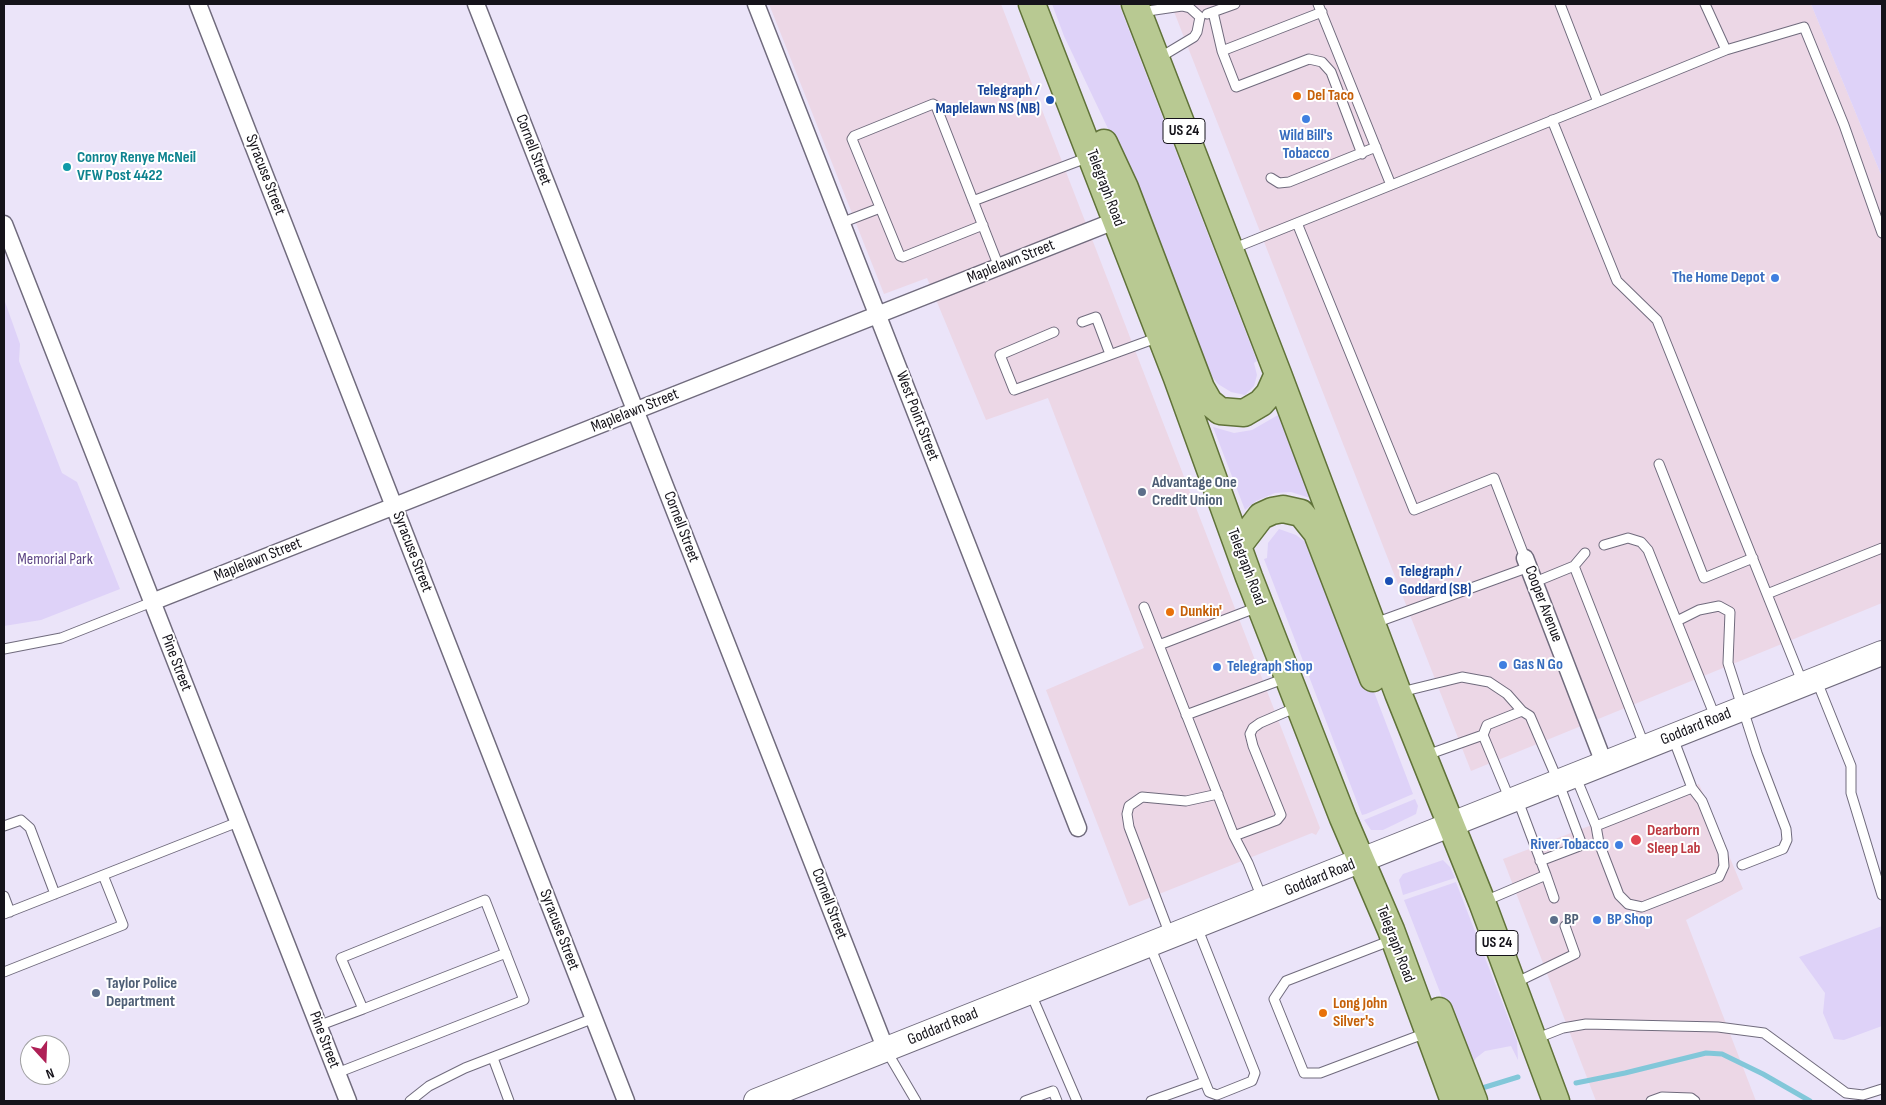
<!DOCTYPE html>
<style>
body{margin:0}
#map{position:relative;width:1886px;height:1105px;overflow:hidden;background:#ebe4f9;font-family:"Sofia Sans Condensed",sans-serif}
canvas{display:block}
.frame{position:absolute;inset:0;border:5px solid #15131a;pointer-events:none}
.north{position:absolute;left:20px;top:1035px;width:50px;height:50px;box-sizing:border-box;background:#fff;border:1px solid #a1a1a3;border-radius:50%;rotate:160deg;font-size:14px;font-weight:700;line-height:20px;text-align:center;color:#15131a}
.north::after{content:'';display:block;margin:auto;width:18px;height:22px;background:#af2056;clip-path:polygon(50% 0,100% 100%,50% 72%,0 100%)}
</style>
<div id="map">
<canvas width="1886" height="1105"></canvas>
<div class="frame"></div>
<div class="north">N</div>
</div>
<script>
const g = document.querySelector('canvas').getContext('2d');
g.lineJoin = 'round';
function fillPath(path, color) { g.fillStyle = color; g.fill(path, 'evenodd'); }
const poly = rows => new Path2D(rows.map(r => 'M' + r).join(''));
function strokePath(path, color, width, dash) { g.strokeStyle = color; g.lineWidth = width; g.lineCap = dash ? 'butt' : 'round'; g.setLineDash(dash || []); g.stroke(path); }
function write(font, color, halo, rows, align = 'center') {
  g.font = font + ' "Sofia Sans Condensed",sans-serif'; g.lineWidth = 4; g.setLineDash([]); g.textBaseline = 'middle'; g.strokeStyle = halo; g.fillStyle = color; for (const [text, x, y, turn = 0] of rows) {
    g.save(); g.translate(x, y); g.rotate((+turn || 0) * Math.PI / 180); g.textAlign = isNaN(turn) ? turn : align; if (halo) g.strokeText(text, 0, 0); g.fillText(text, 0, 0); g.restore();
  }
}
fillPath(poly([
 [769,4,1001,4,1320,828,1316,835,1312,833,1129,906,1046,690,1144,648,1048,398,986,420,927,278,884,294],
 [1171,4,1811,4,1882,177,1882,603,1471,771],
 [1699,784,1743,889,1686,920,1756,1101,1596,1101,1503,859]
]), '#ecd7e6');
fillPath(poly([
 [1052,4,1119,4,1257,361,1254,363,1257,375,1254,386,1245,395,1231,392,1218,384,1207,371,1122,158,1064,36],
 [1811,4,1882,4,1882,177],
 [4,299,20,344,19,361,62,473,77,482,120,589,41,620,4,626],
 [1278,415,1310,498,1291,492,1275,493,1256,501,1245,510,1213,427,1234,433,1252,430],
 [1279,529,1296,535,1307,543,1326,566,1413,794,1366,814,1362,815,1264,559,1267,558,1268,543],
 [1415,799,1418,806,1416,814,1383,830,1371,830,1364,820],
 [1443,860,1450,867,1455,878,1403,895,1399,880,1403,874],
 [1456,882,1517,1041,1518,1060,1511,1046,1485,1051,1476,1058,1470,1069,1404,900],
 [1882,926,1882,1026,1844,1040,1834,1039,1823,1013,1825,993,1799,957]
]), '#ded2f8');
strokePath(poly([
 [1576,1083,1625,1073,1706,1053,1722,1054,1763,1074,1810,1101],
 [1479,1089,1518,1077]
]), '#82c7d9', 5);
const service = poly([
 [1318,4,1391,185],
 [1141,12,1182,6,1190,8,1200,17,1197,32,1194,37,1159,58],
 [1213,12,1222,51,1236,87,1309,59,1322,62,1331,72,1362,154],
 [1207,14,1235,4],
 [1726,50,1804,27,1844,125,1882,233],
 [1222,51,1322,12],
 [1598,102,1726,50,1705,4],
 [1552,120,1617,281,1657,320,1803,684],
 [1271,178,1279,183,1289,182,1376,147],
 [973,201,1089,157],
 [841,223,880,208],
 [1297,223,1414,510,1494,478,1525,558],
 [983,225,903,257,900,256,852,139,854,136,933,104,936,106,999,267],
 [1232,249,1598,102,1560,4],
 [1082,322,1096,317,1110,354],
 [1054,332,1000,355,1014,390,1159,337],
 [1659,464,1704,578,1753,558],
 [1604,545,1628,538,1641,542,1648,550,1716,719],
 [1574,566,1645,747],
 [1535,582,1574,566,1585,553],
 [1767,594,1882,548],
 [1144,607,1234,836,1248,863,1262,898],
 [1677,621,1699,610,1719,606,1730,612,1728,663,1757,753,1786,829,1787,840,1783,849,1742,865],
 [1375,623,1529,567],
 [1159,645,1258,607],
 [4,649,61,638,152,602],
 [1816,679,1851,766,1851,793,1882,895],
 [1401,692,1462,677,1489,682,1507,694,1522,711],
 [1186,715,1286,678],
 [1424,756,1483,735],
 [1575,775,1596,826,1599,843,1619,895,1628,904,1642,907,1719,877,1724,866,1723,853,1702,801,1692,788,1673,738],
 [1517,798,1546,875],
 [1510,800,1483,735,1487,725,1522,711,1530,716,1558,781,1582,845,1540,861],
 [4,826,21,820,30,828,55,894],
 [1596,826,1692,788],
 [1234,836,1277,820,1281,815,1253,746,1250,734,1253,728,1260,723,1297,707],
 [4,896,10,912],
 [1485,901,1546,875,1554,898],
 [4,914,238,822],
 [1170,935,1129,827,1127,814,1129,806,1142,797,1186,801,1218,794],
 [1392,940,1286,981,1274,999,1304,1073,1320,1073,1426,1033],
 [1150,946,1209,1092,1217,1095,1252,1081,1255,1073,1197,927],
 [4,972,123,925,103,875],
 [1515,983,1575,954,1565,926],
 [1031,994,1077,1101],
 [363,1009,506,953],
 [318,1026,363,1009,341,958,485,900,524,1000,337,1073],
 [1535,1039,1563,1028,1586,1024,1718,1027,1764,1033,1846,1093,1863,1095,1882,1089],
 [886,1050,916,1101],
 [493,1058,509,1101],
 [410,1101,429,1086,465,1068,594,1018],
 [1025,1101,1053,1091,1057,1101],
 [1151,1101,1204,1082],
 [1651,1101,1662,1097,1691,1098,1695,1101]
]);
const minor = poly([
 [198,4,626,1101],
 [476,4,886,1050],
 [756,4,1078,828],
 [4,224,348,1101],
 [1525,558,1604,763],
 [152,602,1117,220]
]);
const secondary = poly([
 [756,1101,1882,653]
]);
const primary = poly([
 [1032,4,1177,378,1249,577,1343,818,1391,930,1454,1101],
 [1135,4,1278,374,1398,693,1482,902,1556,1101],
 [1104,143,1125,188,1201,388,1209,402,1220,411,1244,413,1261,403,1269,394,1278,374],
 [1238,546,1261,516,1272,511,1283,509,1301,513,1317,533,1373,678],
 [1439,1011,1474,1101]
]);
strokePath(service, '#706b7d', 11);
strokePath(minor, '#706b7d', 19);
strokePath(secondary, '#706b7d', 26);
strokePath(primary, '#607239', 29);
strokePath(service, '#fff', 9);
strokePath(minor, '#fff', 16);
strokePath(secondary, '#fff', 24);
strokePath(primary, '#b8c992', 26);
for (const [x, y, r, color] of [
 [1297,96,5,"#e8710a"],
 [1050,100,5,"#1a4fb4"],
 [1306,119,5,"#3f7fe0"],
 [67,167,5,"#0f9aa8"],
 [1775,278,5,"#3f7fe0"],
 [1142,492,5,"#5c6f8a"],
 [1389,581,5,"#1a4fb4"],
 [1170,612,5,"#e8710a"],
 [1503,665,5,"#3f7fe0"],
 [1217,667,5,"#3f7fe0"],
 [1636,840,6,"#e0444e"],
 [1619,845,5,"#3f7fe0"],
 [1554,920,5,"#5c6f8a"],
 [1597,920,5,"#3f7fe0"],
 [96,993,5,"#5c6f8a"],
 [1323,1013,5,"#e8710a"]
]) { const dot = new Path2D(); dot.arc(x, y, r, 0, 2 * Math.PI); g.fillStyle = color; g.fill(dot); strokePath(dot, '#fff', 2); }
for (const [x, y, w] of [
 [1184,131,42],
 [1497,943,42]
]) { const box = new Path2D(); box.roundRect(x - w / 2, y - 12.5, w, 25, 4); g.fillStyle = '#fff'; g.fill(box); strokePath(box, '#15131a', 1); }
write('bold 15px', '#15131a', null, [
 ["US 24",1184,131],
 ["US 24",1497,943]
]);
write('bold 16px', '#164399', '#fff', [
 ["Telegraph /",1040,91],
 ["Maplelawn NS (NB)",1040,109],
 ["Telegraph /",1399,572,"left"],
 ["Goddard (SB)",1399,590,"left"]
], 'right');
write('bold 16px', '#c56008', '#fff', [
 ["Del Taco",1307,96],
 ["Dunkin'",1180,612],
 ["Long John",1333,1004],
 ["Silver's",1333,1022]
], 'left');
write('bold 16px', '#366cbe', '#fff', [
 ["Wild Bill's",1306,136,"center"],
 ["Tobacco",1306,154,"center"],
 ["The Home Depot",1765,278,"right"],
 ["Gas N Go",1513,665],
 ["Telegraph Shop",1227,667],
 ["River Tobacco",1609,845,"right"],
 ["BP Shop",1607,920]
], 'left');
write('16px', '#15131a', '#fff', [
 ["Cornell Street",533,150,69],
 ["Syracuse Street",265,175,69],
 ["Telegraph Road",1105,188,69],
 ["Maplelawn Street",1011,262,-22],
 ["Maplelawn Street",635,411,-22],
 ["West Point Street",917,416,69],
 ["Cornell Street",681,527,69],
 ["Syracuse Street",412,552,69],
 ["Maplelawn Street",258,560,-22],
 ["Telegraph Road",1246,567,69],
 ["Cooper Avenue",1543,604,69],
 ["Pine Street",176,663,69],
 ["Goddard Road",1696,727,-22],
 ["Goddard Road",1320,878,-22],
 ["Cornell Street",829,904,69],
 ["Syracuse Street",559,930,69],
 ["Telegraph Road",1395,944,69],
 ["Goddard Road",943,1027,-22],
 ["Pine Street",324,1040,69]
]);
write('bold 16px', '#0d838f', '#fff', [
 ["Conroy Renye McNeil",77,158],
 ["VFW Post 4422",77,176]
], 'left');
write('bold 16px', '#4e5e75', '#fff', [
 ["Advantage One",1152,483],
 ["Credit Union",1152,501],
 ["BP",1564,920],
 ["Taylor Police",106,984],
 ["Department",106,1002]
], 'left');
write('16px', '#5e4686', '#fff', [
 ["Memorial Park",55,560]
]);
write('bold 16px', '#be3a42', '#fff', [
 ["Dearborn",1647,831],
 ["Sleep Lab",1647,849]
], 'left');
</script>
